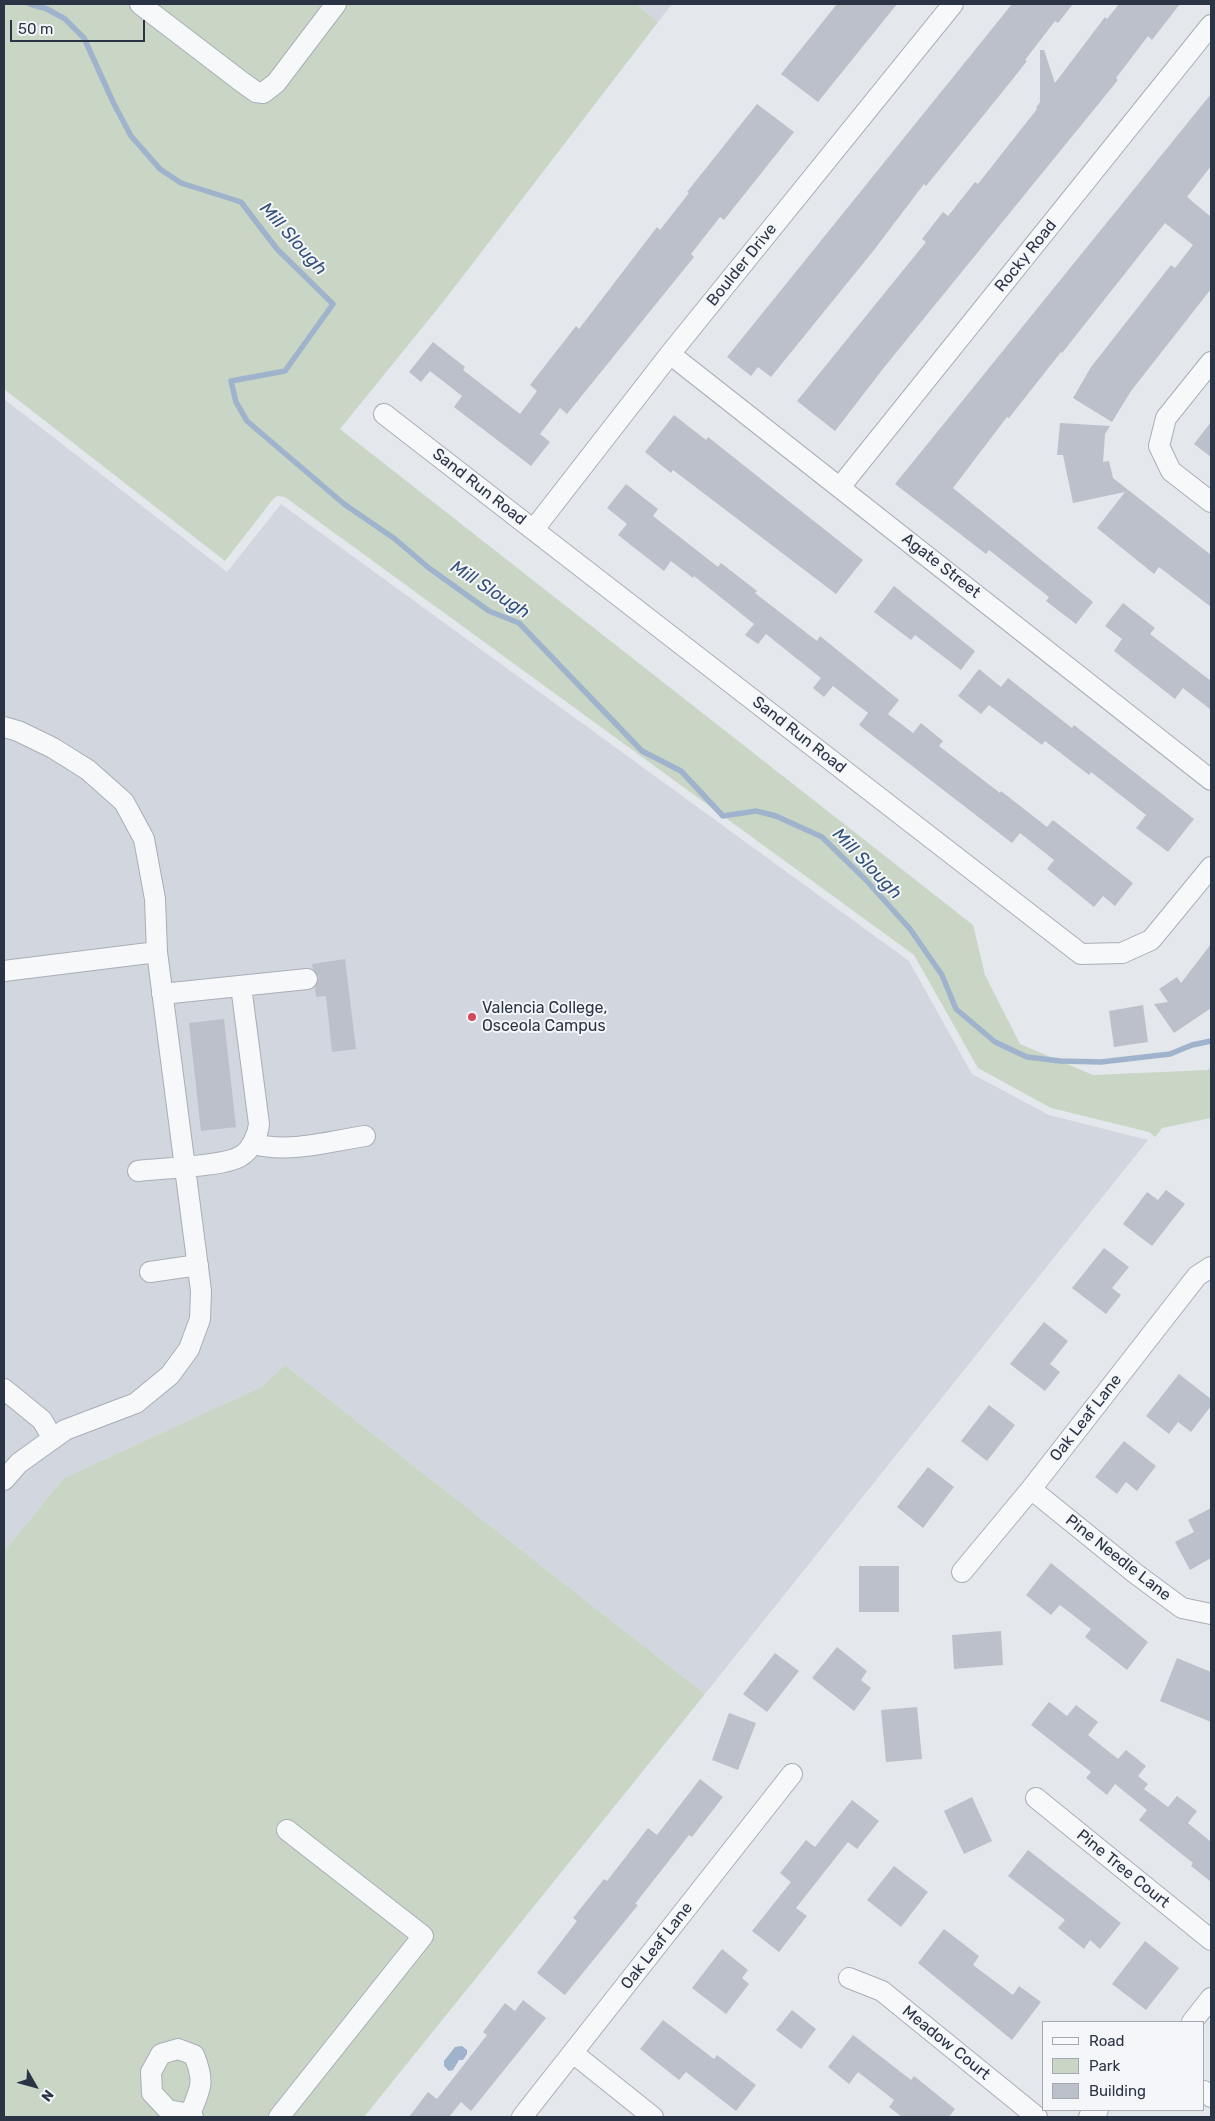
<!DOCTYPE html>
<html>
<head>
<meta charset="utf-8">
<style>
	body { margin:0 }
	#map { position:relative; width:1215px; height:2121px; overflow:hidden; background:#e4e7ec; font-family:Rubik,sans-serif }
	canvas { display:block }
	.frame { position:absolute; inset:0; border:5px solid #2b3445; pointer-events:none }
	.legend { position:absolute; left:1042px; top:2021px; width:162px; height:90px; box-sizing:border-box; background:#f4f6f9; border:1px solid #a4a8b1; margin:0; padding:6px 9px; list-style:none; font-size:15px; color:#2b3445 }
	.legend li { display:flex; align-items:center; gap:10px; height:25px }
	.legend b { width:25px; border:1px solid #a4a8b1 }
	.north { position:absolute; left:10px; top:2061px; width:50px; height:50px; -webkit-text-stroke:4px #f4f6f9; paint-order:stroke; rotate:128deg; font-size:14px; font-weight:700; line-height:20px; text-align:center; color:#2b3445 }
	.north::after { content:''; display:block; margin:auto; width:18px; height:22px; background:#2b3445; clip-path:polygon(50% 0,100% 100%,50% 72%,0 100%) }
	.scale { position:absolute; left:10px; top:20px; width:135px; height:22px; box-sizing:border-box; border:2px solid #2b3445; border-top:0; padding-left:6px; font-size:15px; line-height:18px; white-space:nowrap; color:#2b3445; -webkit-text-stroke:4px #f4f6f9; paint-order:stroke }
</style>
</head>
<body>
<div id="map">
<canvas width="1215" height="2121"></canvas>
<div class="frame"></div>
<ul class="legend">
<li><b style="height:6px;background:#f7f8fa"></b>Road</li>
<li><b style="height:14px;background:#c9d6c5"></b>Park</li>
<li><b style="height:14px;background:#bbc0ca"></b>Building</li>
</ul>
<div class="north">N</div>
<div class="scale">50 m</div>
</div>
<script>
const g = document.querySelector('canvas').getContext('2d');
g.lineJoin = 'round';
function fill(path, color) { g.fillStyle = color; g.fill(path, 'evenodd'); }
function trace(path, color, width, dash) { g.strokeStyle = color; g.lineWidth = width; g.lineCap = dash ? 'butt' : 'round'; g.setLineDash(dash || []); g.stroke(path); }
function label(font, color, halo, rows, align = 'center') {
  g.font = font + ' Rubik,sans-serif'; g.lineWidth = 4; g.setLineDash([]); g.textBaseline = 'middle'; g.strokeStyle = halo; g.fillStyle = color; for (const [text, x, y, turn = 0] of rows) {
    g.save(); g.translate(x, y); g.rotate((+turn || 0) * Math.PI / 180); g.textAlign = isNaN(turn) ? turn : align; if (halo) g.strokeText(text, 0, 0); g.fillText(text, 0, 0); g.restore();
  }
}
fill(new Path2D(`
	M636,4H672L658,22Z
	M4,399L227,572L281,504L909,961L972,1074L1049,1115L1148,1140L705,1694L285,1365L261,1387L64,1478L4,1551Z`), '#d2d6de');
fill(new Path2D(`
	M4,4H636L658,22L443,302L340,429L973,925L985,975L1020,1044L1093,1075L1208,1070L1211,1066V1118L1162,1128L1155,1137L1149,1132L1051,1108L978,1068L914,955L285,497L278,496L274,498L225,561L4,389Z
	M285,1365L705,1694L364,2117H4V1551L64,1478L261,1387Z`), '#c9d6c5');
fill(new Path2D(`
	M462,2046L467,2050V2054L463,2060H459L453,2070L449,2071L444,2066V2061L455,2047Z`), '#9fb4cc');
trace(new Path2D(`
	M30,4L47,9L65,19L84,38L113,102L131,136L160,169L181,183L241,202L277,249L333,304L285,371L231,381L236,402L247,421L344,504L395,539L429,568L489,611L519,623L642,751L681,771L723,816L756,811L776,816L822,837L866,880L910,929L942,975L956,1009L995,1042L1027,1057L1060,1061L1101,1062L1170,1054L1192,1045L1211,1041`), '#9fb4cc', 5.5);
fill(new Path2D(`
	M837,4H897L818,102L781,74Z
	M1012,4H1073L1058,23L1055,21L1025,60L1027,61L1008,85L926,186L924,184L874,250L771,377L758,367L751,376L727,357Z
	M1119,4H1180L1152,40L1148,36L1116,78L1118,80L1096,107L886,365L835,431L797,401L926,242L922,239L943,212L948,216L975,182L978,184L1037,109L1036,108L1040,102V50H1044L1055,83L1105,17L1107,19Z
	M1211,94V166L1187,197L1211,217V289L1131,391L1112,422L1073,398L1091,367L1171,265L1175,268L1193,245L1165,223L1062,353L1061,352L1009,418L1007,417L953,488L1093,602L1076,624L1046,601L1049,597L989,550L986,554L895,484Z
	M757,104L794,132L724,220L720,217L691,254L694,257L567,414L560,408L540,434L550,442L531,466L454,407L462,396L430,371L421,382L409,372L433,342L465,367L463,370L520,414L537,391L530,385L576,326L579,329L657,227L660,230L689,193L687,192Z
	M674,415L706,440L708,437L863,560L836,594L673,470L671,473L645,452Z
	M1211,422V457L1194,444Z
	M1060,423L1110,426L1105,434L1103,462L1109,461L1113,478L1211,555V607L1159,567L1154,574L1097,528L1125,492L1073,503L1063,455H1057Z
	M626,484L658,509L653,516L718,567L721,563L757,591L755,593L817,641L820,636L899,700L888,714L913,733L921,723L943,741L939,746L1000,793L1001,791L1047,827L1053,820L1133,883L1115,906L1103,896L1094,907L1047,869L1054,860L1020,833L1012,843L859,725L868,713L833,686L824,697L813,688L821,678L766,634L758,644L745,635L754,624L694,576L693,578L671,561L664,571L618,535L627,524L607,508Z
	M894,586L975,651L961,670L915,635L911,640L874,612Z
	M1123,603L1155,628L1150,634L1211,681V710L1183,688L1175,699L1114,651L1122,639L1105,626Z
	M979,669L1001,687L1008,678L1072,728L1074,725L1194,819L1168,852L1136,828L1146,815L1091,772L1089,775L1045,741L1042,745L989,705L981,714L958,696Z
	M1211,944V1008L1174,1033L1154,1004L1168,1002L1159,989L1177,977L1181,983Z
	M345,959L356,1049L332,1052L326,996L316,997L315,988L319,977L313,969L312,964Z
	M1143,1005L1148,1042L1114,1047L1109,1011Z
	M224,1019L236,1127L201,1131L189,1023Z
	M1166,1190L1185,1204L1152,1246L1123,1224L1147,1192L1158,1200Z
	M1104,1248L1129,1267L1112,1288L1121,1295L1106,1314L1072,1288Z
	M1044,1322L1068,1341L1050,1364L1060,1372L1045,1391L1010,1364Z
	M1179,1374L1211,1399V1406L1191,1432L1178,1422L1169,1434L1146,1416Z
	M989,1405L1015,1425L987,1461L961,1441Z
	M1124,1441L1156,1466L1137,1491L1126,1482L1117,1494L1095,1477Z
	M928,1467L954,1487L923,1528L897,1507Z
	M1211,1508V1558L1190,1570L1175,1542L1194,1532L1188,1520Z
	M1051,1563L1148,1642L1127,1670L1085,1637L1091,1629L1060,1605L1051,1615L1026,1595Z
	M859,1566H899V1612H859Z
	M1001,1631L1003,1665L954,1669L952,1635Z
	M837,1647L867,1671L861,1680L871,1688L854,1711L812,1678Z
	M775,1653L799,1671L767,1712L743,1694Z
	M1177,1658L1211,1672V1722L1160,1701Z
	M1049,1702L1067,1716L1076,1705L1098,1722L1088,1735L1118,1759L1126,1750L1146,1766L1138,1776L1148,1784L1144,1789L1168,1807L1177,1796L1197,1811L1188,1823L1211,1842V1882L1191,1866L1193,1863L1139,1820L1147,1810L1115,1784L1107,1795L1086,1778L1091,1772L1031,1725Z
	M917,1707L922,1759L886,1762L881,1710Z
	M729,1713L756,1723L738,1770L712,1760Z
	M700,1779L723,1797L692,1837L689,1835L635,1904L638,1905L565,1995L537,1973L577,1921L573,1918L604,1879L607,1881L648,1828L657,1835Z
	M972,1797L992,1841L964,1854L944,1811Z
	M852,1800L879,1821L857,1849L848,1842L796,1908L807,1916L779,1952L752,1931L791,1882L780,1873L806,1840L815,1847Z
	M1028,1850L1121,1923L1100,1949L1090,1940L1084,1949L1058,1928L1065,1920L1008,1876Z
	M894,1866L928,1892L901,1927L867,1900Z
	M944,1929L979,1956L973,1965L1013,1995L1019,1986L1041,2002L1012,2040L918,1963Z
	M1145,1941L1179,1968L1146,2010L1112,1984Z
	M722,1949L748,1970L742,1978L749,1984L726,2014L692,1988Z
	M523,2000L546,2018L471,2111L461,2102L449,2117H409L428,2092L437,2099L487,2035L483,2032L505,2003L515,2011Z
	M792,2010L816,2029L801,2049L776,2030Z
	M663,2020L714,2059L717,2055L756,2085L736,2111L686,2072L679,2080L640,2049Z
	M853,2035L911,2080L914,2076L955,2109L949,2117H902L889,2107L894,2100L858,2072L849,2084L828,2067Z`), '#bbc0ca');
const minor = new Path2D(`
	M140,4L242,82L256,92L263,93L276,83L336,4
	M670,354L1211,780
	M1211,362L1166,418L1159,446L1171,471L1211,502
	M384,414L1081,954L1122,953L1151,940L1211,867
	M840,487L1211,25
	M534,529L670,354L953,4
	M4,727L18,731L53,748L88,770L124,802L144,839L155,899L157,952
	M4,971L157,952L201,1291L200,1319L189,1349L170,1375L136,1403L65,1430L19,1463L4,1480
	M162,994L307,979
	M252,1144C292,1153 326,1142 365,1136
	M138,1171C161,1168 224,1167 241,1156C251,1150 258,1135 259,1124L241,986
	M150,1272L198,1265
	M4,1389L42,1420L53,1439
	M1031,1489L1136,1574L1182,1608L1211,1614
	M962,1572L1031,1489L1197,1276L1211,1267
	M1036,1798L1211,1940
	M849,1978L882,1991L1037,2117
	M1192,2022L1211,1998
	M573,2053L653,2117
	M1204,2091L1211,2097
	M190,2114C201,2088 205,2082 194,2055L178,2049L161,2054L151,2072L152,2093L168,2110L190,2114L193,2117
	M279,2117L423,1936L287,1830
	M522,2117L792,1774
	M1089,2117L1098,2110`);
trace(minor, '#a9aeb7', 22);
trace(minor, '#f7f8fa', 20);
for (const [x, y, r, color] of [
	[472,1017,5,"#d1495b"]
]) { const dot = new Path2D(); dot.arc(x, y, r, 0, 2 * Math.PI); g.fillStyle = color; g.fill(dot); trace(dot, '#f4f6f9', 2); }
label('16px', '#2b3445', '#f4f6f9', [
	["Rocky Road",1026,256,-51],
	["Boulder Drive",742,265,-51],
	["Sand Run Road",479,487,38],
	["Agate Street",941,566,38],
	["Sand Run Road",799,735,38],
	["Oak Leaf Lane",1086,1418,-52],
	["Pine Needle Lane",1118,1558,38],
	["Pine Tree Court",1123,1869,39],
	["Oak Leaf Lane",657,1946,-52],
	["Meadow Court",946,2043,39]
]);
label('16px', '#2b3445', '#f4f6f9', [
	["Valencia College,",482,1008],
	["Osceola Campus",482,1026]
], 'left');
label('italic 18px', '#34527a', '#f4f6f9', [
	["Mill Slough",293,239,48],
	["Mill Slough",490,590,33],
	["Mill Slough",867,864,46]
]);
</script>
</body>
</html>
